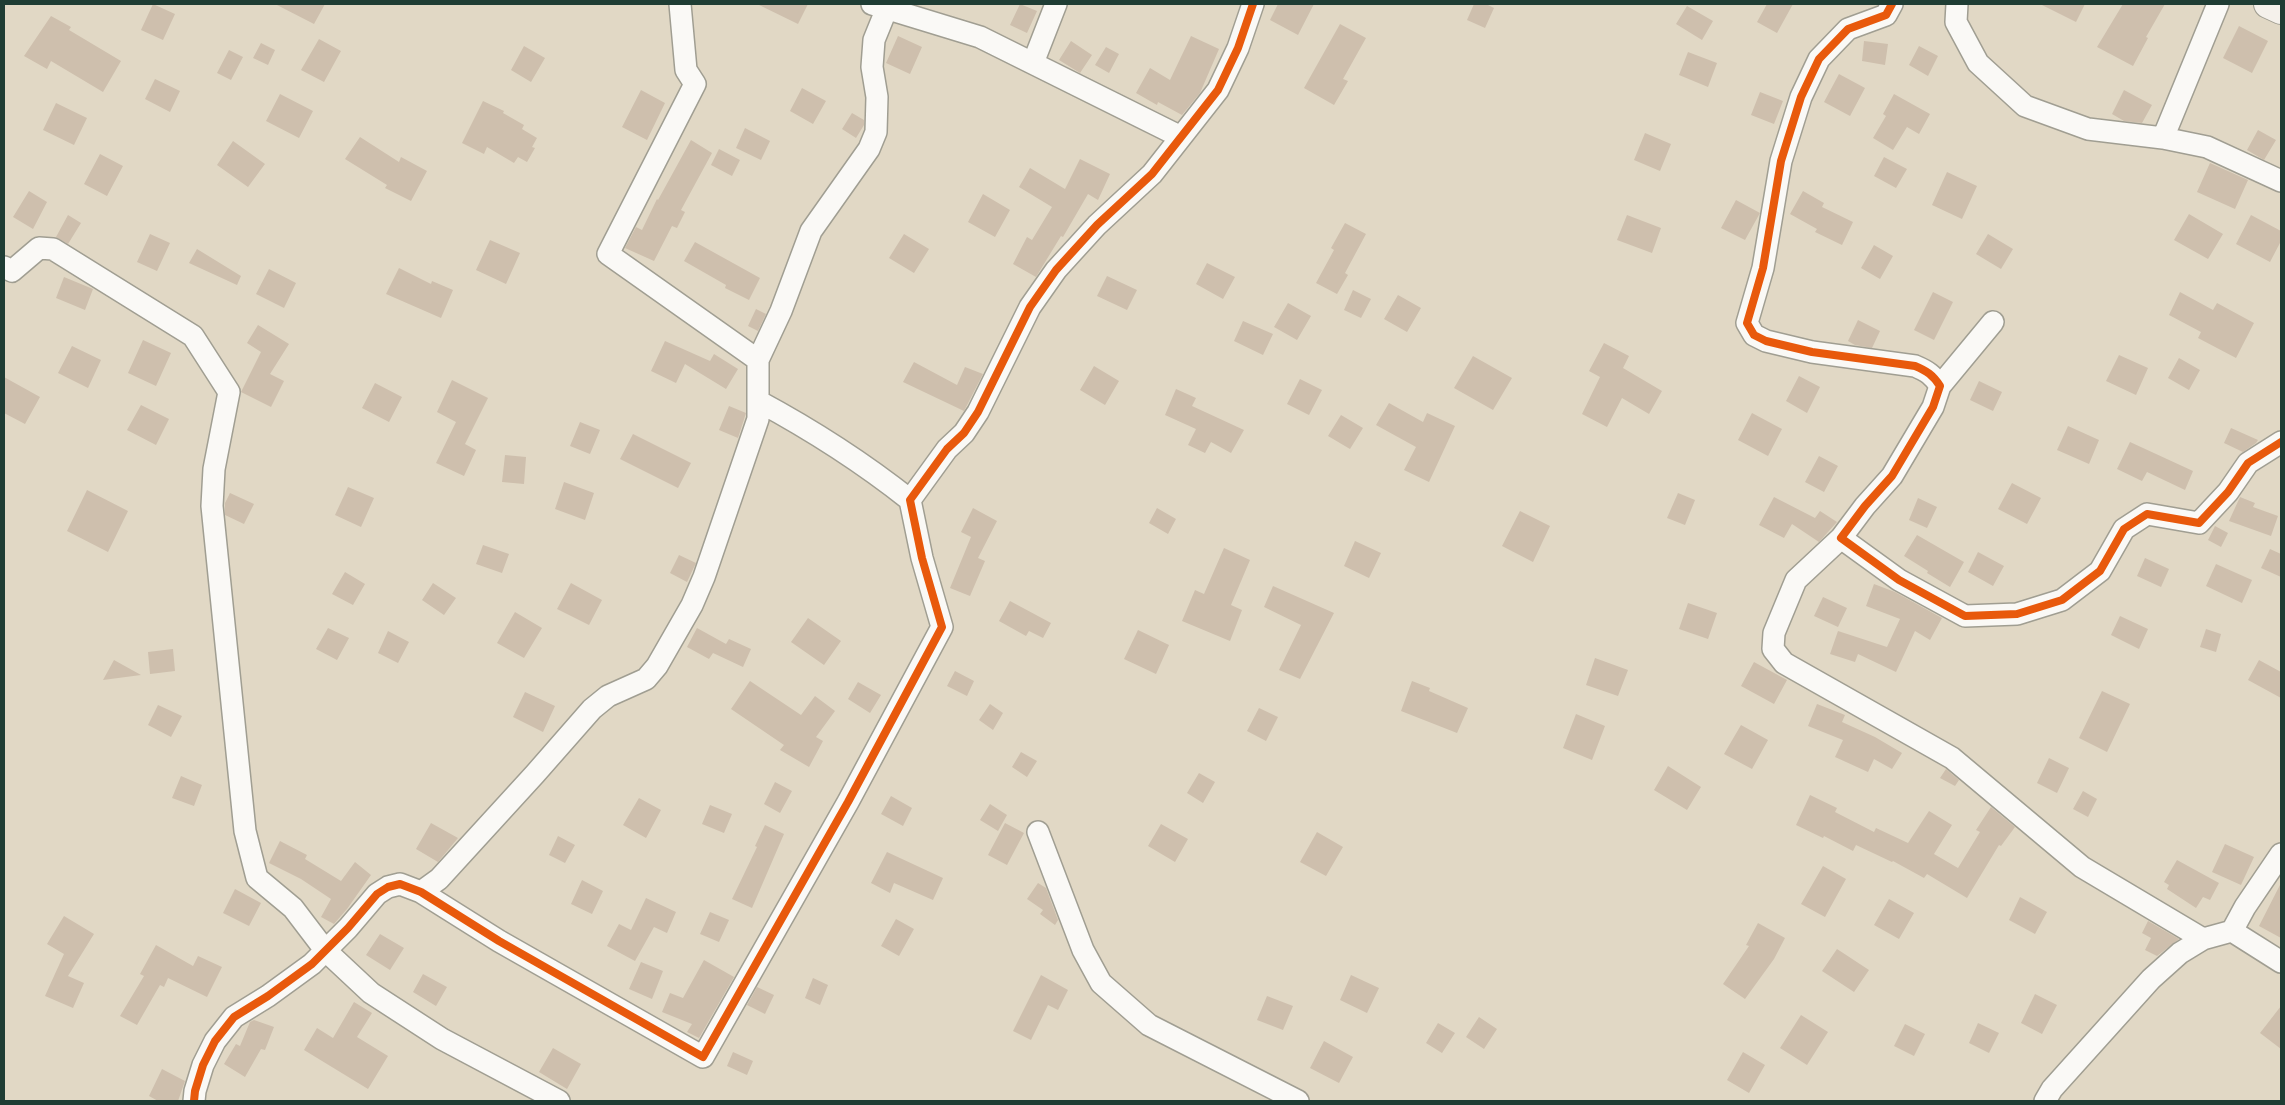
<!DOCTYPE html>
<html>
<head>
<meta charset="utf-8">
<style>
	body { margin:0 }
	#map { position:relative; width:2285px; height:1105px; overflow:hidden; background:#e1d8c5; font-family:"Playpen Sans",sans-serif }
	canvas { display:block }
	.frame { position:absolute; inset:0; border:5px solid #1f3d34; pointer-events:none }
</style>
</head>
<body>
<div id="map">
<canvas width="2285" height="1105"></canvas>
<div class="frame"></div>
</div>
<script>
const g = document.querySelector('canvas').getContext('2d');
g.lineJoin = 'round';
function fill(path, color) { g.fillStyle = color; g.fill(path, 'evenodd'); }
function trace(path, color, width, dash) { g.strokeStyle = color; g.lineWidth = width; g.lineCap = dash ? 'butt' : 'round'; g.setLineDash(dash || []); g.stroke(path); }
fill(new Path2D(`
	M153,4L175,14L163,40L141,30Z
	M275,4H325L314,24Z
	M757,4H808L798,24Z
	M1020,4L1037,11L1027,33L1010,25Z
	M1278,4H1314L1298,35L1270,20Z
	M1474,4H1486L1494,8L1485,28L1467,20Z
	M1767,4H1793L1777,33L1757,22Z
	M2040,4H2085L2076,22Z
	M2123,4H2165L2146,37L2148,38L2133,66L2097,47Z
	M1687,6L1713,21L1702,40L1676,24Z
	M51,16L71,27L69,30L121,61L103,92L51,61L47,69L24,56Z
	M1340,24L1366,38L1343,79L1348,81L1334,105L1304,88Z
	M2239,26L2268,41L2252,73L2223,58Z
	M898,36L922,47L910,74L886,63Z
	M1191,36L1219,49L1200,93L1182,115L1158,102L1157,105L1136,93L1150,68L1170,80Z
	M319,39L341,51L324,82L301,70Z
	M1071,41L1092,55L1080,73L1059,60Z
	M1864,41L1888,44L1885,65L1862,61Z
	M261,43L275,50L268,65L253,58Z
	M524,46L545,58L531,82L511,70Z
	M1919,46L1938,56L1928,76L1909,65Z
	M1106,47L1119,54L1109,73L1095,65Z
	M229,50L243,57L231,80L217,73Z
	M1688,52L1717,63L1708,87L1679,75Z
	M1839,74L1865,88L1850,116L1824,102Z
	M155,79L180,91L170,112L145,99Z
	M802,88L826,101L813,124L790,111Z
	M641,90L665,103L647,140L622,127Z
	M2124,90L2152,105L2142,123L2124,121L2112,114Z
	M1760,92L1783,101L1774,124L1751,115Z
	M280,94L313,111L299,138L266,121Z
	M1894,94L1930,114L1919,134L1907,127L1893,150L1873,138L1886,116L1883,114Z
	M483,101L504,111L503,113L524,125L522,129L537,138L532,147L535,148L527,162L518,157L514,163L487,147L484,154L462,143Z
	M56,103L87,118L74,145L43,130Z
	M852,113L864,120V125L856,138L842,129Z
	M745,128L770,141L761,160L736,148Z
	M2258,130L2276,140L2264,160L2247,150Z
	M1645,133L1671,144L1660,171L1634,160Z
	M360,137L399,162L401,157L427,171L411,201L385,188L387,185L345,159Z
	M691,140L712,153L681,210L685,212L677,228L672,226L654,261L625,248L636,227L642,230L657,199L658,200Z
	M233,141L265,164L248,187L217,165Z
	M719,149L740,160L732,176L711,165Z
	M100,154L123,166L107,196L84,184Z
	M1884,157L1907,169L1896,188L1874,176Z
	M1080,159L1110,174L1098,200L1088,194L1063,237L1061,236L1036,277L1013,264L1027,237L1032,240L1052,207L1019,187L1030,168L1065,189Z
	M2210,163L2248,180L2235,209L2197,192Z
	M1947,172L1977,186L1962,219L1932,205Z
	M29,191L47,202L33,229L13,217Z
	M1803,191L1824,203L1822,207L1853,222L1842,245L1815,232L1817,229L1790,214Z
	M983,194L1010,210L995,237L968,222Z
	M1736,200L1760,213L1745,240L1721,228Z
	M2189,214L2223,234L2208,259L2174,240Z
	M68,215L81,223L68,244L56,237Z
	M1627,215L1661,228L1652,253L1617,240Z
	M2251,215L2281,231V241L2270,262L2236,244Z
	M1345,223L1366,234L1345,273L1348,275L1337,294L1316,283L1334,250L1331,248Z
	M150,234L170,243L157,271L137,262Z
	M904,234L929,249L914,273L889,258Z
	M1988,234L2013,249L2001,269L1976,254Z
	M490,240L520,253L506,284L476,270Z
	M695,242L760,278L749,300L725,288L726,285L684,261Z
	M1874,245L1893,256L1880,279L1861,268Z
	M197,249L241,276L237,285L189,263Z
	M1207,263L1235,277L1223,299L1196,284Z
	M399,268L431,284L432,281L453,290L441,318L386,294Z
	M269,269L296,283L284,308L256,294Z
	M1107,276L1137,290L1127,310L1097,296Z
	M64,277L93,289L85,310L56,298Z
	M1353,290L1371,299L1361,318L1344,310Z
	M1933,292L1953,302L1934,340L1914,330Z
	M2180,292L2213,310L2217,303L2254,323L2236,358L2198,338L2201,332L2169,315Z
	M1398,295L1421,308L1407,332L1384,319Z
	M1288,303L1311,316L1297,340L1274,327Z
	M756,309L766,314L758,331L748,326Z
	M1858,320L1880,331L1872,348L1855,345L1848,341Z
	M1243,321L1273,334L1263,355L1234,341Z
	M258,325L289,344L270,374L284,381L271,407L241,392L261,352L247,343Z
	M143,340L171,353L156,386L128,373Z
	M665,341L710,361L714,354L738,369L726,389L685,364L676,383L651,371Z
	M1604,343L1629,356L1623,368L1662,391L1649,414L1622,398L1607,427L1582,414L1600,377L1589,371Z
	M72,346L101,360L88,388L58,373Z
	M2119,355L2148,368L2136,395L2106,381Z
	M1473,356L1512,378L1493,410L1454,388Z
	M2179,358L2200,370L2189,390L2168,378Z
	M914,362L957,385L965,367L983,374L964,411L903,382Z
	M1094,366L1119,381L1105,405L1080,390Z
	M1799,376L1820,387L1807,413L1786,401Z
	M4,377L40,397L25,424L4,413Z
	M1300,379L1322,390L1309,415L1287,404Z
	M452,380L488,398L465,444L476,450L464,476L436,463L456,422L437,412Z
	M1979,381L2002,392L1993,411L1970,400Z
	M375,383L402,397L389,422L362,408Z
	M1176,389L1196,398L1192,406L1244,430L1231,453L1211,442L1205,453L1188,445L1196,429L1165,415Z
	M1389,403L1423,422L1427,413L1455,426L1429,482L1404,470L1416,447L1376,425Z
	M141,405L169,419L156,445L127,430Z
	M729,406L746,413L738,438L719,430Z
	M1752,413L1782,429L1768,456L1738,440Z
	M1341,415L1363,428L1350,449L1328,436Z
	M580,422L600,430L590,454L570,446Z
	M2068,426L2099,440L2089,464L2057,450Z
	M2231,428L2258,440L2256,443L2243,452L2224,443Z
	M633,434L691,463L678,488L620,459Z
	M2130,442L2193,471L2185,490L2147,472L2142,481L2117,469Z
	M505,455L526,457L524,484L502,482Z
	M1819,456L1838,466L1824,492L1805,482Z
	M564,482L594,493L585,520L555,509Z
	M2012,483L2041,498L2027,524L1998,509Z
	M348,487L374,498L361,527L335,515Z
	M87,490L128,511L108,552L67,531Z
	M230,493L254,504L244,524L225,515V503Z
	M1678,493L1695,500L1685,525L1667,518Z
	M1774,497L1815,518L1820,511L1837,522L1819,542L1792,524L1784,538L1759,525Z
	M2240,497L2255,503L2253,507L2278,516L2271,536L2229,521Z
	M1918,498L1937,507L1927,528L1909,520Z
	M973,508L997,521L978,558L985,561L970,596L950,588L971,537L961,532Z
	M1157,508L1176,519L1168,534L1149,523Z
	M1520,511L1550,526L1533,562L1502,546Z
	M2215,526L2228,533L2221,547L2208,540Z
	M1917,535L1964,562L1950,587L1927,573L1928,571L1904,556Z
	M1355,541L1381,553L1369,578L1344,566Z
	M483,545L509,554L502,573L476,564Z
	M1224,548L1250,560L1231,605L1242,610L1230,641L1182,621L1195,590L1204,594Z
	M2270,549L2281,554V577L2261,568Z
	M1978,552L2004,566L1993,586L1968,572Z
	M679,555L696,563L687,582L670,573Z
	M2145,558L2169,569L2161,587L2137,576Z
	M2216,564L2252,580L2242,603L2206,586Z
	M345,572L365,584L353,605L332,594Z
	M433,583L456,598L444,615L422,600Z
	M571,583L602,600L589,625L557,609Z
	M1874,584L1895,592L1942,618L1930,640L1915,631L1896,672L1858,654L1855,662L1830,654L1838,631L1887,647L1900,619L1866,606Z
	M1273,586L1334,613L1300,679L1279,670L1301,625L1264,607Z
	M1823,597L1847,608L1838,627L1814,616Z
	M1010,601L1051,623L1043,638L1029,631L1026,636L999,621Z
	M1688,603L1717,613L1708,639L1679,629Z
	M515,612L542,628L524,658L497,643Z
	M2120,616L2148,629L2139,649L2111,635Z
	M808,618L841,641L824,665L791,642Z
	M328,628L349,638L337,660L316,649Z
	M697,628L726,644L729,639L751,649L743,667L713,653L709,659L687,647Z
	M2206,629L2221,634L2216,652L2200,647Z
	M1138,630L1169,645L1156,674L1124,659Z
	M388,631L409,642L398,663L378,653Z
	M173,649L175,671L150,674L148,652Z
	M1595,658L1628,670L1618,696L1586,685Z
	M114,660L141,675L103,680Z
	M2259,660L2281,672V698L2248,680Z
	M1754,662L1787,680L1774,704L1741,686Z
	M955,671L974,681L967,696L947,686Z
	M750,681L801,715L815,696L835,711L816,737L823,741L809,767L780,750L784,745L731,709Z
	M1412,681L1430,688L1429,691L1468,708L1457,733L1401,711Z
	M858,682L881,695L870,713L848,699Z
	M2102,691L2130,704L2107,752L2079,738Z
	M525,692L555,706L543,732L513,717Z
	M990,704L1003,713L993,730L979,720Z
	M1817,704L1845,715L1842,722L1875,737L1902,753L1892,769L1874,759L1868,772L1835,757L1843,740L1808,726Z
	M158,705L182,716L171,737L148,725Z
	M1259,708L1278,717L1266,741L1247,731Z
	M1576,714L1605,726L1592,760L1563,748Z
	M1741,725L1768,740L1752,769L1724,754Z
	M1021,752L1037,761L1027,777L1012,767Z
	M2049,758L2069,768L2057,793L2037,783Z
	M1668,766L1701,787L1687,810L1654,790Z
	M1946,769L1959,780L1955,786L1940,778Z
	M1199,773L1215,782L1203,803L1187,793Z
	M181,776L202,785L194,806L172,798Z
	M775,782L792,791L780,813L764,804Z
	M2083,791L2097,799L2088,817L2073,809Z
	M1810,795L1837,808L1835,812L1874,832L1876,828L1908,843L1929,811L1952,825L1934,854L1958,868L1980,832L1976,830L1991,807L2015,827L2001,846L1999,845L1967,898L1927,874L1924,878L1893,861L1892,862L1856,845L1853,851L1824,836L1823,838L1796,825Z
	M891,796L912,808L903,826L881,814Z
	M639,798L661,810L646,838L623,825Z
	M990,804L1007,815L998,831L980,820Z
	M710,805L732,814L724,833L702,824Z
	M431,823L458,838L438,862L416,849Z
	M1005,823L1024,833L1007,865L988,855Z
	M1161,824L1188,839L1175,862L1148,846Z
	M765,825L784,834L752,908L732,899L757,847L755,846Z
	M1317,832L1343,847L1326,876L1300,862Z
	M558,836L575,845L565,863L549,855Z
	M280,841L307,855L305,859L341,881L355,862L371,875L347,909L334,924L321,917L331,899L301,879L269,863Z
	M2225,844L2254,857L2241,885L2212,872Z
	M887,852L943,878L933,900L894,883L890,893L871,883Z
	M2177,860L2219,883L2210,900L2203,897L2196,908L2167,889L2169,885L2164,882Z
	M1823,866L1846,879L1825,917L1801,904Z
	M582,880L603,891L592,914L571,904Z
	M1038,883L1046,888L1058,920L1055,925L1040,914L1043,910L1027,899Z
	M2281,883V938L2259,926Z
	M235,889L261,903L249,926L223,913Z
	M2020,897L2047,912L2035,934L2009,920Z
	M646,898L676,912L667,933L654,927L635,961L607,946L619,924L631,930Z
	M1889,899L1914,913L1899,939L1874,925Z
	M710,912L729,920L719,942L700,934Z
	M64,916L94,934L68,976L84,983L73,1008L45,996L64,954L47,944Z
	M896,919L914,929L899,956L881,946Z
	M2148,921L2179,939L2157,956L2145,950L2151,938L2142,933Z
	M1758,923L1785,938L1774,959L1745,999L1723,984L1749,946L1746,945Z
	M380,934L404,948L390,970L366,955Z
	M156,945L193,966L198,956L222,967L207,997L168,978L164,987L160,985L137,1025L120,1016L144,976L140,974Z
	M1837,949L1869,970L1854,992L1822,971Z
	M704,960L734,977L699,1038L687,1032L692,1024L662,1012L670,993L683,998Z
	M641,962L663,971L652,999L629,989Z
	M423,974L447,987L436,1006L413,992Z
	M1041,975L1068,990L1058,1010L1048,1005L1031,1040L1013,1031Z
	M1351,975L1379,988L1367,1013L1340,1000Z
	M813,978L828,985L820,1005L805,998Z
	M757,987L774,995L765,1014L747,1005Z
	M2035,994L2057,1005L2042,1034L2021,1023Z
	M1267,996L1293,1006L1283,1030L1257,1020Z
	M354,1002L372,1013L357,1037L388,1056L368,1089L304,1050L317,1028L333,1038Z
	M2281,1006V1049L2260,1033Z
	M1801,1015L1828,1032L1807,1065L1780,1048Z
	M1479,1017L1497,1029L1484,1049L1466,1037Z
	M254,1020L274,1027L265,1050L261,1049L245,1077L224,1064L236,1044L240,1046L250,1022Z
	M1438,1023L1455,1033L1442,1053L1426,1043Z
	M1978,1023L1999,1033L1989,1053L1969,1043Z
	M1905,1024L1925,1034L1914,1056L1894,1046Z
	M1324,1041L1353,1057L1339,1083L1310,1068Z
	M553,1048L581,1064L567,1089L539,1072Z
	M733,1052L753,1061L747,1075L727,1066Z
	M1743,1052L1765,1065L1749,1093L1727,1080Z
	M162,1069L185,1081L178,1101H158L149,1096Z`), '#cebfad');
const street = new Path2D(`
	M872,4L980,37L1181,137
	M1892,4L1886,15L1848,29L1819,59L1801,97L1781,161L1763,268L1747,323L1754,335L1766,341L1812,352L1915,366C1927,371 1933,375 1940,386L1933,407L1892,476L1865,506L1841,538L1899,580L1965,616L2017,614L2062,600L2100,571L2124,529L2147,514L2199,523L2228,492L2248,463L2281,442
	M1957,4L1956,22L1978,63L2025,106L2088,129L2163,138L2207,147L2281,181
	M1033,63L1056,4
	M2163,138L2218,4
	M4,267L12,271L39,248L53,249L193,336L229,392L214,469L212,506L245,831L257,878L293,908L325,950L371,993L442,1039L559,1101
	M758,360L781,311L811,231L869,149L876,132L877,97L872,67L874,40L887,8
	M1940,386L1993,322
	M758,401C812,430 862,462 910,500
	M1841,538L1796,580L1774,633L1773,649L1784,663L1952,758L2082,867L2203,939
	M1038,832L1083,950L1101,983L1149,1025L1298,1101
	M421,892L439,879L535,774L592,709L608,696L646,679L657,666L692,605L704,577L758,419V360L608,254L695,84L686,70L680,4
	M2232,931L2245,907L2281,854
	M194,1101L195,1091L203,1065L215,1041L234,1017L268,996L312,964L348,928L377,894L388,887L400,884L421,892L499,941L703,1057L848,802L942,627L922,558L910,500L947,449L964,433L978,412L1030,307L1056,270L1097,225L1152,174L1218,90L1238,48L1253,4
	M2045,1101L2052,1089L2151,979L2180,953L2203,939L2232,931L2281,962`);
const secondary = new Path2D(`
	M2268,4L2281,10`);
trace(street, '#a09e92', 24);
trace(secondary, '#a09e92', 30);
trace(street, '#faf9f6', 21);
trace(secondary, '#f5f1eb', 28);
trace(new Path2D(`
	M1892,4L1886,15L1848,29L1819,59L1801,97L1781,161L1763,268L1747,323L1754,335L1766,341L1812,352L1915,366C1927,371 1933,375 1940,386L1933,407L1892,476L1865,506L1841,538L1899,580L1965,616L2017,614L2062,600L2100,571L2124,529L2147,514L2199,523L2228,492L2248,463L2281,442
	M194,1101L195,1091L203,1065L215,1041L234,1017L268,996L312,964L348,928L377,894L388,887L400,884L421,892L499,941L703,1057L848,802L942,627L922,558L910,500L947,449L964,433L978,412L1030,307L1056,270L1097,225L1152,174L1218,90L1238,48L1253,4`), '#e8590c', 8);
</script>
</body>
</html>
